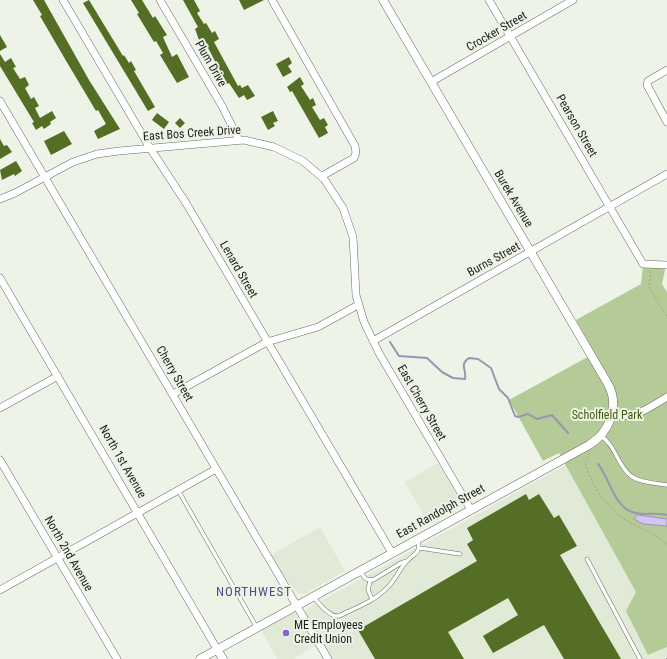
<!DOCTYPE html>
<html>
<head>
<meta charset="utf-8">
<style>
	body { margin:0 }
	canvas { display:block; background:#eef3e7 }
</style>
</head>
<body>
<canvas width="667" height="659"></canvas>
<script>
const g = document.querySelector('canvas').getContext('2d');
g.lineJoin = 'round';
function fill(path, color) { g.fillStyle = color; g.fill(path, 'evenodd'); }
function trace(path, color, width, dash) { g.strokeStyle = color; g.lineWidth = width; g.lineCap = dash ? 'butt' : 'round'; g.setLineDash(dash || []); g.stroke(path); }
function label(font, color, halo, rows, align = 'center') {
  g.font = font + ' "Roboto Condensed",sans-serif'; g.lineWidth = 4; g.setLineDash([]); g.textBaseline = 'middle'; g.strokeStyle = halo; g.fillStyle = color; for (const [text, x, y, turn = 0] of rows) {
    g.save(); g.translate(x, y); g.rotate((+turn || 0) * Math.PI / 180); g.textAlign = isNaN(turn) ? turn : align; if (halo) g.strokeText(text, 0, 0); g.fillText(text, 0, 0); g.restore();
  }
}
fill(new Path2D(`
	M438,463L460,500L461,506L429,525L405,482Z
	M566,465L636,592L649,655L667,647V659H331L305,613L308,608Z
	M320,527L345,571L305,594H299L288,582L271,555Z
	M293,613L297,615L315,646L293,659H277L261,630Z`), '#e1e9d7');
fill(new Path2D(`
	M643,264L666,265L662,284L667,292V519L643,524L667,526V647L648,655L626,611L636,592L559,453L543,461L509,400L595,353L576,320L641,284Z`), '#b4ca97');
const water = new Path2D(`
	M638,515L667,519V526L643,524L634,519Z`);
fill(water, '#d1c6f3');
trace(water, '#9b94b2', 1);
trace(new Path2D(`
	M390,342L399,356L427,358L442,372L453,378L465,379C467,371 459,364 469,358L478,359L491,368L499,389L508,398L515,416L518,417L528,414L537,419L552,415L568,433
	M598,464C609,477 614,506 632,512C641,516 656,512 667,515`), '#9b94b2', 2);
fill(new Path2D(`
	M33,0H44L89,80L120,129L98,139L94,131L106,124L98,110L96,111L65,59L40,16L42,15Z
	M89,0L123,56L124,55L129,63L131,61L136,70L134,71L155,107L148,111L83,3Z
	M131,0H142L153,18L155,16L167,35L163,37L172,57L177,54L189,77L177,83L160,55L163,53L156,41L154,42L137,14L139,13Z
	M183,0H194L200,11L197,13L204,24L206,23L212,33L215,31L219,39L214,42L238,86L240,85L242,88L248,85L255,96L247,100L244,95L239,98L229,83L227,84L207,46L204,48L199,40L195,29L198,27Z
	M239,0H264L244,10Z
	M0,35L7,47L0,51Z
	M0,54L5,62L11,58L16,67L13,68L20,79L25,77L29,85L25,88L31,99L34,97L39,106L35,108L40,118L52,111L56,118L50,122L51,124L44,129L42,126L36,130L32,123L34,122L0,66Z
	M289,57L292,63L288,66L292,72L283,77L276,64Z
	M300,77L304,84L301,86L310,100L313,98L316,105L312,107L320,120L324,118L328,125L325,127L328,133L319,138L292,91L290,92L287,87Z
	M273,111L278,121L273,123L275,126L268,130L261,117Z
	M157,113L169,122L164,129L152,120Z
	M180,118L185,123L180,128L175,123Z
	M64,131L72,144L51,155L44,141Z
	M0,139L4,146L7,145L12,152L0,159Z
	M16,161L22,171L15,176L14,174L2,180L0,170Z
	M526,494L529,500L539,494L554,518L559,515L577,546L560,555L621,659H564L544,625L493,653L483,636L518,615L508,598L448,632L464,659H375L358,630L477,561L467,544L473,540L467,528Z`), '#546e25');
const service = new Path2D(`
	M601,436C616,446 617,465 631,476C640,483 656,483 667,485
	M178,490L257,628
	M420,548L460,554
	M587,559L640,659
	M360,572L366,579L373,580L401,563L407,561
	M370,581L368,590L372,599
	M313,597C320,604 329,617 339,616C355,608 375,601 388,587C395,580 399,570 406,562C414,553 421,554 418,540`);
const minor = new Path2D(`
	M63,0L150,148L186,203L392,553
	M160,0L222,106L239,140
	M272,0L355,146L356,153L354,158L322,176
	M489,0L643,264L667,265
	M667,70L648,81L647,85L667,122
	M431,82L573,0
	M0,101L328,659
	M0,199L15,193L73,162L97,154L119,151L244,140L274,147L303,161L324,179L343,208L353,237L356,295L364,322L379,353L471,510
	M0,278L217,649
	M373,341L667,174
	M173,394L267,342L318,327L358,305
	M0,408L58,376
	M612,414C635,420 648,408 667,397
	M0,460L117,659
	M0,590L216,469`);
const tertiary = new Path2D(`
	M217,649L223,659
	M200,659L589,445C610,432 620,406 608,384L383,0`);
trace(service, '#686c62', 4.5);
trace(minor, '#686c62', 8);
trace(tertiary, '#686c62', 9);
trace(new Path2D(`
	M651,271L649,288L667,316
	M590,453L585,462C591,486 609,511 631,523C644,530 656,534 667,545
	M666,659L667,658`), '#9ea198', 1, [2, 2]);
trace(service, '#fff', 3.5);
trace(minor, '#fff', 7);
trace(tertiary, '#fff', 8);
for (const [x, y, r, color] of [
	[286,633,4,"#8960da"]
]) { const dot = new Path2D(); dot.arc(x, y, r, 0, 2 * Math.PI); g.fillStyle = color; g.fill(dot); trace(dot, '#eef3e7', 1.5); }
label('12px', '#1d1f1b', '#eef3e7', [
	["Crocker Street",497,32,-30],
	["Plum Drive",210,64,60],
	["Pearson Street",576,126,60],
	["East Bos Creek Drive",192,134,-4],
	["Burek Avenue",513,199,59],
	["Burns Street",494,260,-29],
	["Lenard Street",238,270,60],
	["Cherry Street",174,374,60],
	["East Cherry Street",421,403,60],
	["North 1st Avenue",122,462,60],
	["East Randolph Street",441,512,-29],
	["North 2nd Avenue",68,554,60]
]);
label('12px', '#435d0a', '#eef3e7', [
	["Scholfield Park",607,416]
]);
label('12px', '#1d1f1b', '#eef3e7', [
	["ME Employees",294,626],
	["Credit Union",294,640]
], 'left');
g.letterSpacing = '1px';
label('13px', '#5b4987', '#eef3e7', [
	["NORTHWEST",254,593]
]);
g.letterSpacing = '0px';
</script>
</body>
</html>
